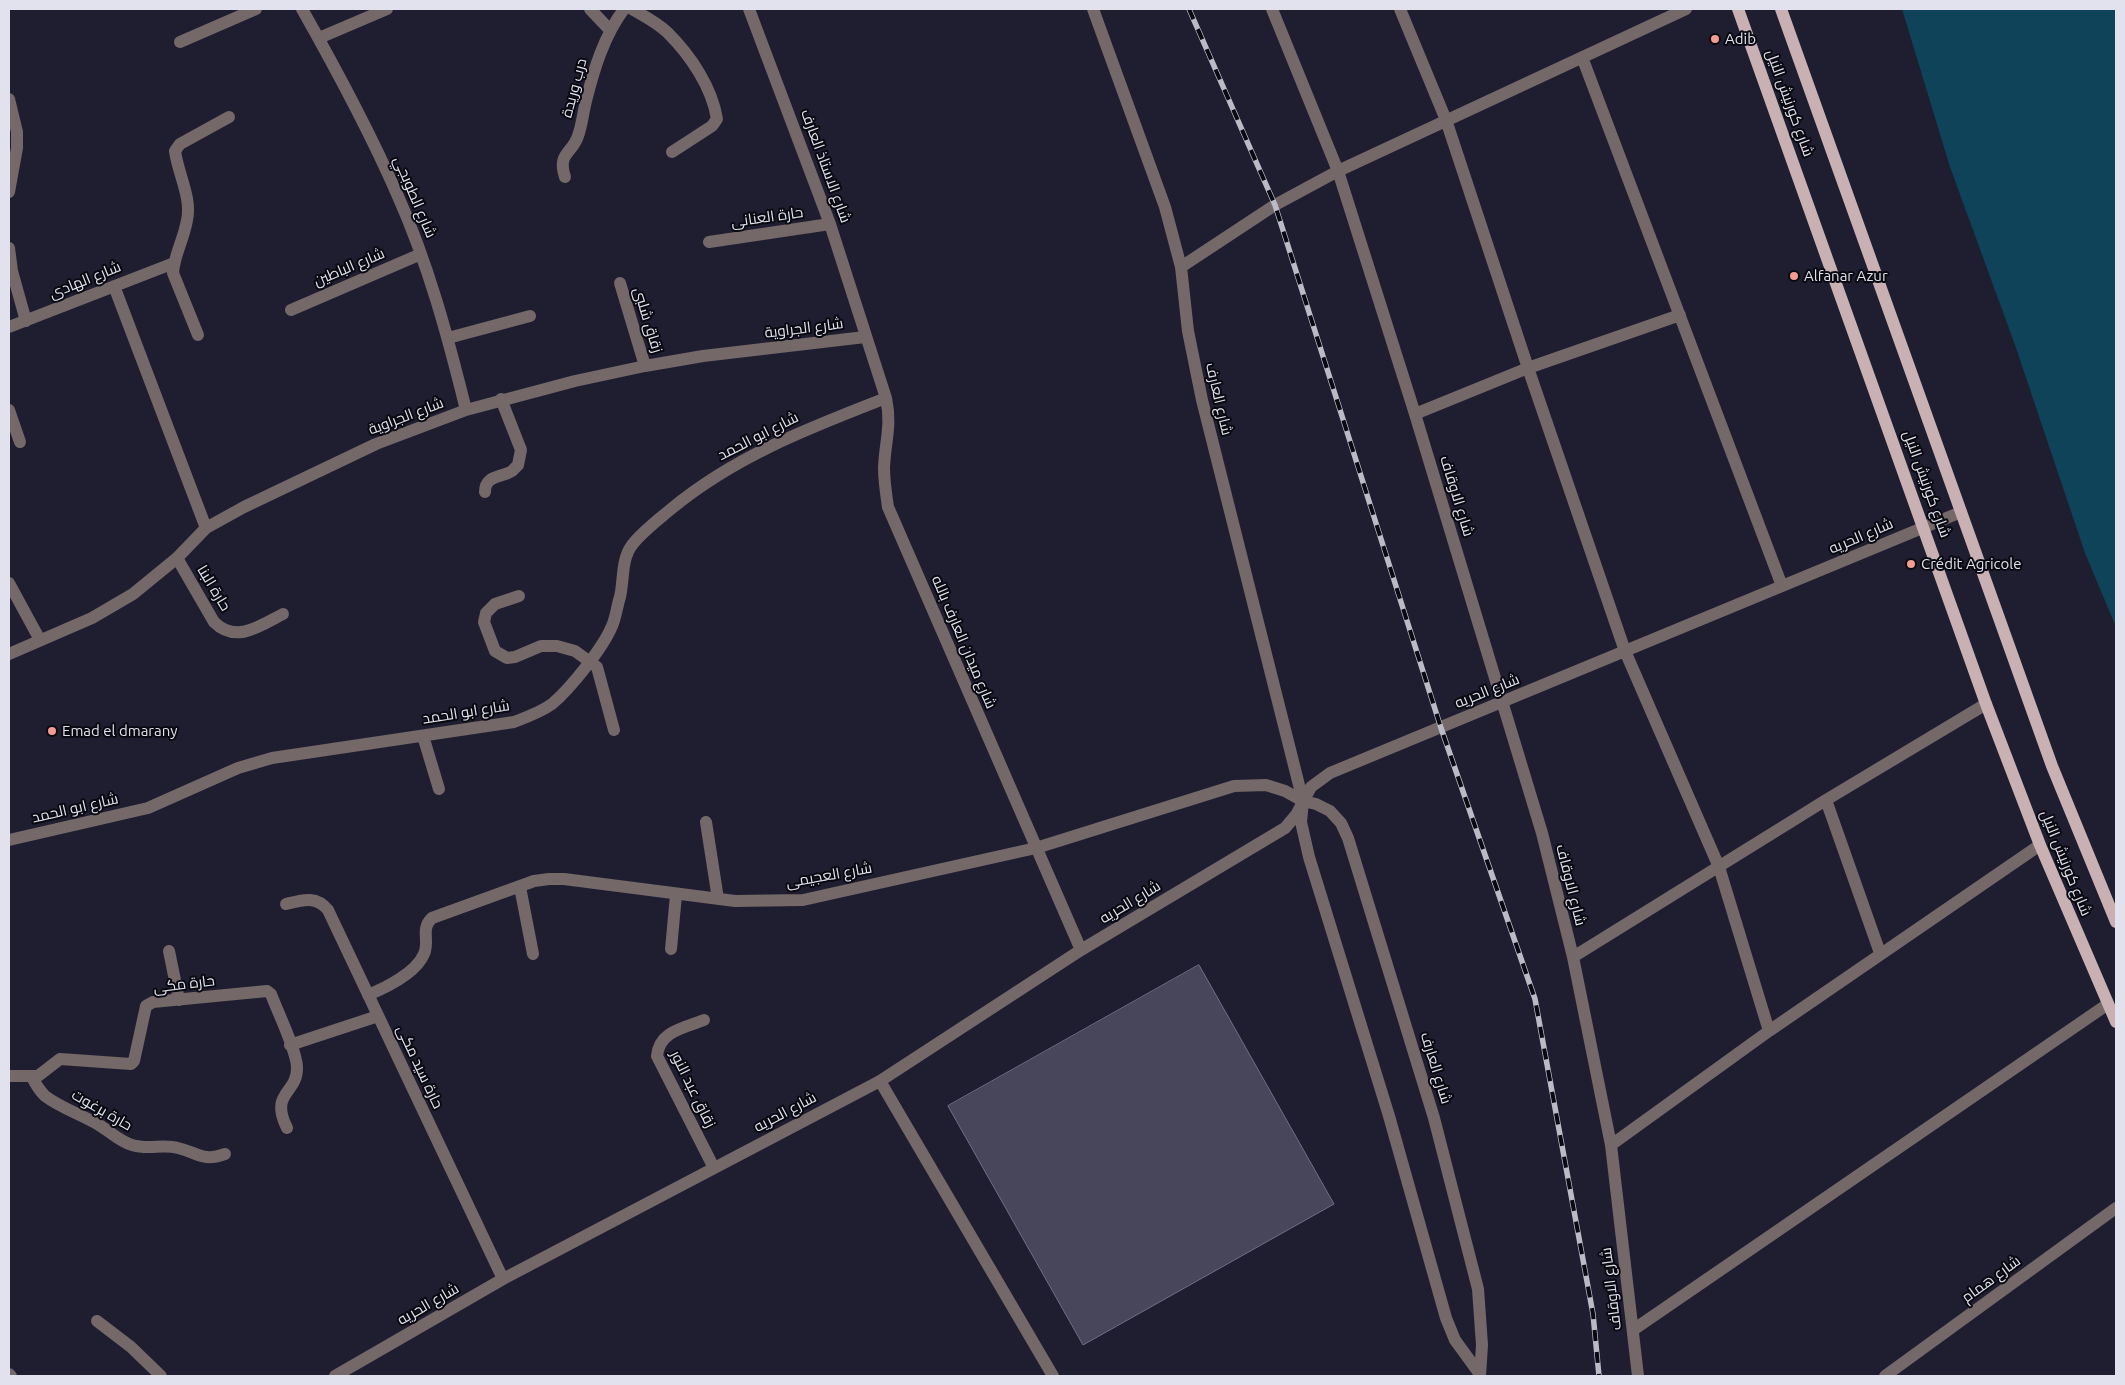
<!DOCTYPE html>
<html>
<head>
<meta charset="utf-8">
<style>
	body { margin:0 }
	#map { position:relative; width:2125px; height:1385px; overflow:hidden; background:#1f1e30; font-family:Ubuntu,sans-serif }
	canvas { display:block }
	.frame { position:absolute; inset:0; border:10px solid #e2e2ee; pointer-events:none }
</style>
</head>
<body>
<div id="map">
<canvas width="2125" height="1385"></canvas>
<div class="frame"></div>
</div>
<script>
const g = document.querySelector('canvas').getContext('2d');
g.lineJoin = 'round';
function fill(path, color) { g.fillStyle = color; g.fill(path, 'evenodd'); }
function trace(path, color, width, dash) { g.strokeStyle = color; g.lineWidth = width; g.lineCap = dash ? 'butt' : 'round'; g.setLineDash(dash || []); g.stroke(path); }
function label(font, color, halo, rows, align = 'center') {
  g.font = font + ' Ubuntu,Cairo,sans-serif'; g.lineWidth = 4; g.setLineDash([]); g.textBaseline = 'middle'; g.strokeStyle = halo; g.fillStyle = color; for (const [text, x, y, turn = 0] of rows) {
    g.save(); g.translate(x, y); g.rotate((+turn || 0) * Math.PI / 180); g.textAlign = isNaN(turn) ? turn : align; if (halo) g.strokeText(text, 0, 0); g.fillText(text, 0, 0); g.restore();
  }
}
fill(new Path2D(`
	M1902,9H2116V627L2085,553L2015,345L1950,167Z`), '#0e4359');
const building = new Path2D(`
	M1199,965L1334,1204L1083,1345L948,1106Z`);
fill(building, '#47465b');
trace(building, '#6f6f86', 1);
trace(new Path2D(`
	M302,9C336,69 369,130 397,194C428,263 448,337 466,410
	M590,9L609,29
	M632,9C644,16 658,23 668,33C690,55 712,87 717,119L712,126L672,152
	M749,9L830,224L886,398C892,426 885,441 884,468C884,481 886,494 888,507L1081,950
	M1093,9L1165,207L1181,267L1188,331L1202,400L1303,801L1301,822L1309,857L1389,1116L1446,1318L1455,1340L1479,1373
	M1272,9L1338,171L1415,414L1542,833L1573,957L1611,1145L1638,1376
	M1400,9L1446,120L1528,368L1625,651L1719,867L1769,1031
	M319,38L387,9
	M180,42L256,9
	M1582,57L1782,586
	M9,99L17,132V148L9,192
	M565,177C557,153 572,154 578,136C582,125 583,113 586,101C594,69 604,36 624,9
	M709,242L830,224
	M9,248L12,271L26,321
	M1181,267L1275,205L1338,171L1686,9
	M620,283L645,366
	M114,286L206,528
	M291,310L421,254
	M9,327L174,263
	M198,335L173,273C174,255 184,239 187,220C192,198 178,174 175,151L180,144L229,117
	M448,338L530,316
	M9,410L20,442
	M1415,414L1528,368L1680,315
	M485,492C485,475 501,478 512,471L518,465L521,450L501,399
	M177,558L214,622C236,644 260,626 283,614
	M9,583L40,640
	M519,596L495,604L486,613L484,622L495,651L507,658L515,657L541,646H557L575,651L597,667L614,730
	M9,654L92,618L133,594L177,558L206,528L244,507L376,444L466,410L575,381L645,366L703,356L865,337
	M423,736L439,789
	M1826,800L1880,953
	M706,822L718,899
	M9,840L148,808L238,768L272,758L514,722C527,717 541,712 552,704C570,689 603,648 612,626C616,617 617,606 620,597C624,580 621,560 632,545C642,532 658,520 671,509C735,456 809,428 886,398
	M520,887L533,954
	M286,904C302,900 316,895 328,910L503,1279
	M671,949L676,895
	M169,951L179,1000
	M1573,957L1826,800L1986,704
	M368,995C385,988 416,973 424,954C430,941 420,929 432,918L534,881L549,879H564L735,901L803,900L1036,848L1234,786L1266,785L1285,791L1303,801L1316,804L1330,811L1341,823L1348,838L1434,1118L1478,1289L1482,1345L1480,1376
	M704,1020C684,1028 659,1031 657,1056L714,1168
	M290,1045L378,1016
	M9,1076H38L60,1059L131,1064L134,1061L146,1006L153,1002L267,991L271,994C278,1013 296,1049 297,1067C298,1094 269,1092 287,1128
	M32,1077C36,1085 39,1090 45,1096C61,1108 82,1115 99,1125C111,1132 119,1141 132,1145C148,1150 163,1144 178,1148C199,1153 202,1162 225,1154
	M880,1081L1053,1376
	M1611,1145L1769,1031L2040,845
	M97,1321L131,1347L161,1376
	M1633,1330L2108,1004
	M9,1374L11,1376
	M335,1376L503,1279L880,1081L1081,950L1285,828L1296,815L1311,787L1330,773L1961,512
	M1885,1376L2116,1208`), '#746869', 12);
trace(new Path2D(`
	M1738,9L1986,704L2040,845L2116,1022
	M1781,9L2052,766L2116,922`), '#c9b0b3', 12);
const rail = new Path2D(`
	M1189,9L1275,205L1441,728L1535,999L1593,1314L1599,1376`);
trace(rail, '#bbbbc8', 5.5);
trace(rail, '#090911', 4, [11]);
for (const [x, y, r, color] of [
	[1715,39,5,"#f59c90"],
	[1794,276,5,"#f59c90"],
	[1911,564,5,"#f59c90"],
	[52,731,5,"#f59c90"]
]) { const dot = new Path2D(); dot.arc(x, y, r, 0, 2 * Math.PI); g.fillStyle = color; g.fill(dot); trace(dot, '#090911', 2); }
label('15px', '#e2e2ee', '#090911', [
	["Adib",1725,39],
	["Alfanar Azur",1804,276],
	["Crédit Agricole",1921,564],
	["Emad el dmarany",62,731]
], 'left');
label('15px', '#e2e2ee', '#090911', [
	["درب وريدة",574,88,-75],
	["شارع كورنيش النيل",1790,103,70],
	["شارع الاستاذ العارف",826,166,70],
	["شارع الطوبجي",415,197,67],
	["حارة العنانى",767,217,-8],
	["شارع الباطين",349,267,-23],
	["شارع الهادى",85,280,-22],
	["زقاق شلبى",648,320,73],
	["شارع الجراوية",804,328,-7],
	["شارع العارف",1219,399,77],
	["شارع الجراوية",406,416,-21],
	["شارع ابو الحمد",758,436,-27],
	["شارع كورنيش النيل",1927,484,70],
	["شارع الاوقاف",1457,496,73],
	["شارع الحريه",1861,536,-23],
	["حارة البنا",214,588,59],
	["شارع ميدان العارف بالله",964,642,67],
	["شارع الحريه",1487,691,-22],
	["شارع ابو الحمد",466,712,-9],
	["شارع ابو الحمد",75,808,-13],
	["شارع كورنيش النيل",2066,863,68],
	["شارع العجيمى",829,875,-10],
	["شارع الاوقاف",1571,885,76],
	["شارع الحريه",1130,902,-31],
	["حارة مكى",184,984,-7],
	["حارة سيد مكى",420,1067,65],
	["شارع العارف",1436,1068,73],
	["زقاق عبد النور",693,1089,64],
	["حارة برغوت",102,1110,30],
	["شارع الحريه",785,1112,-28],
	["شارع همام",1991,1279,-36],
	["شارع الاوقاف",1611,1289,-97],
	["شارع الحريه",428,1304,-30]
]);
</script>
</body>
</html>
